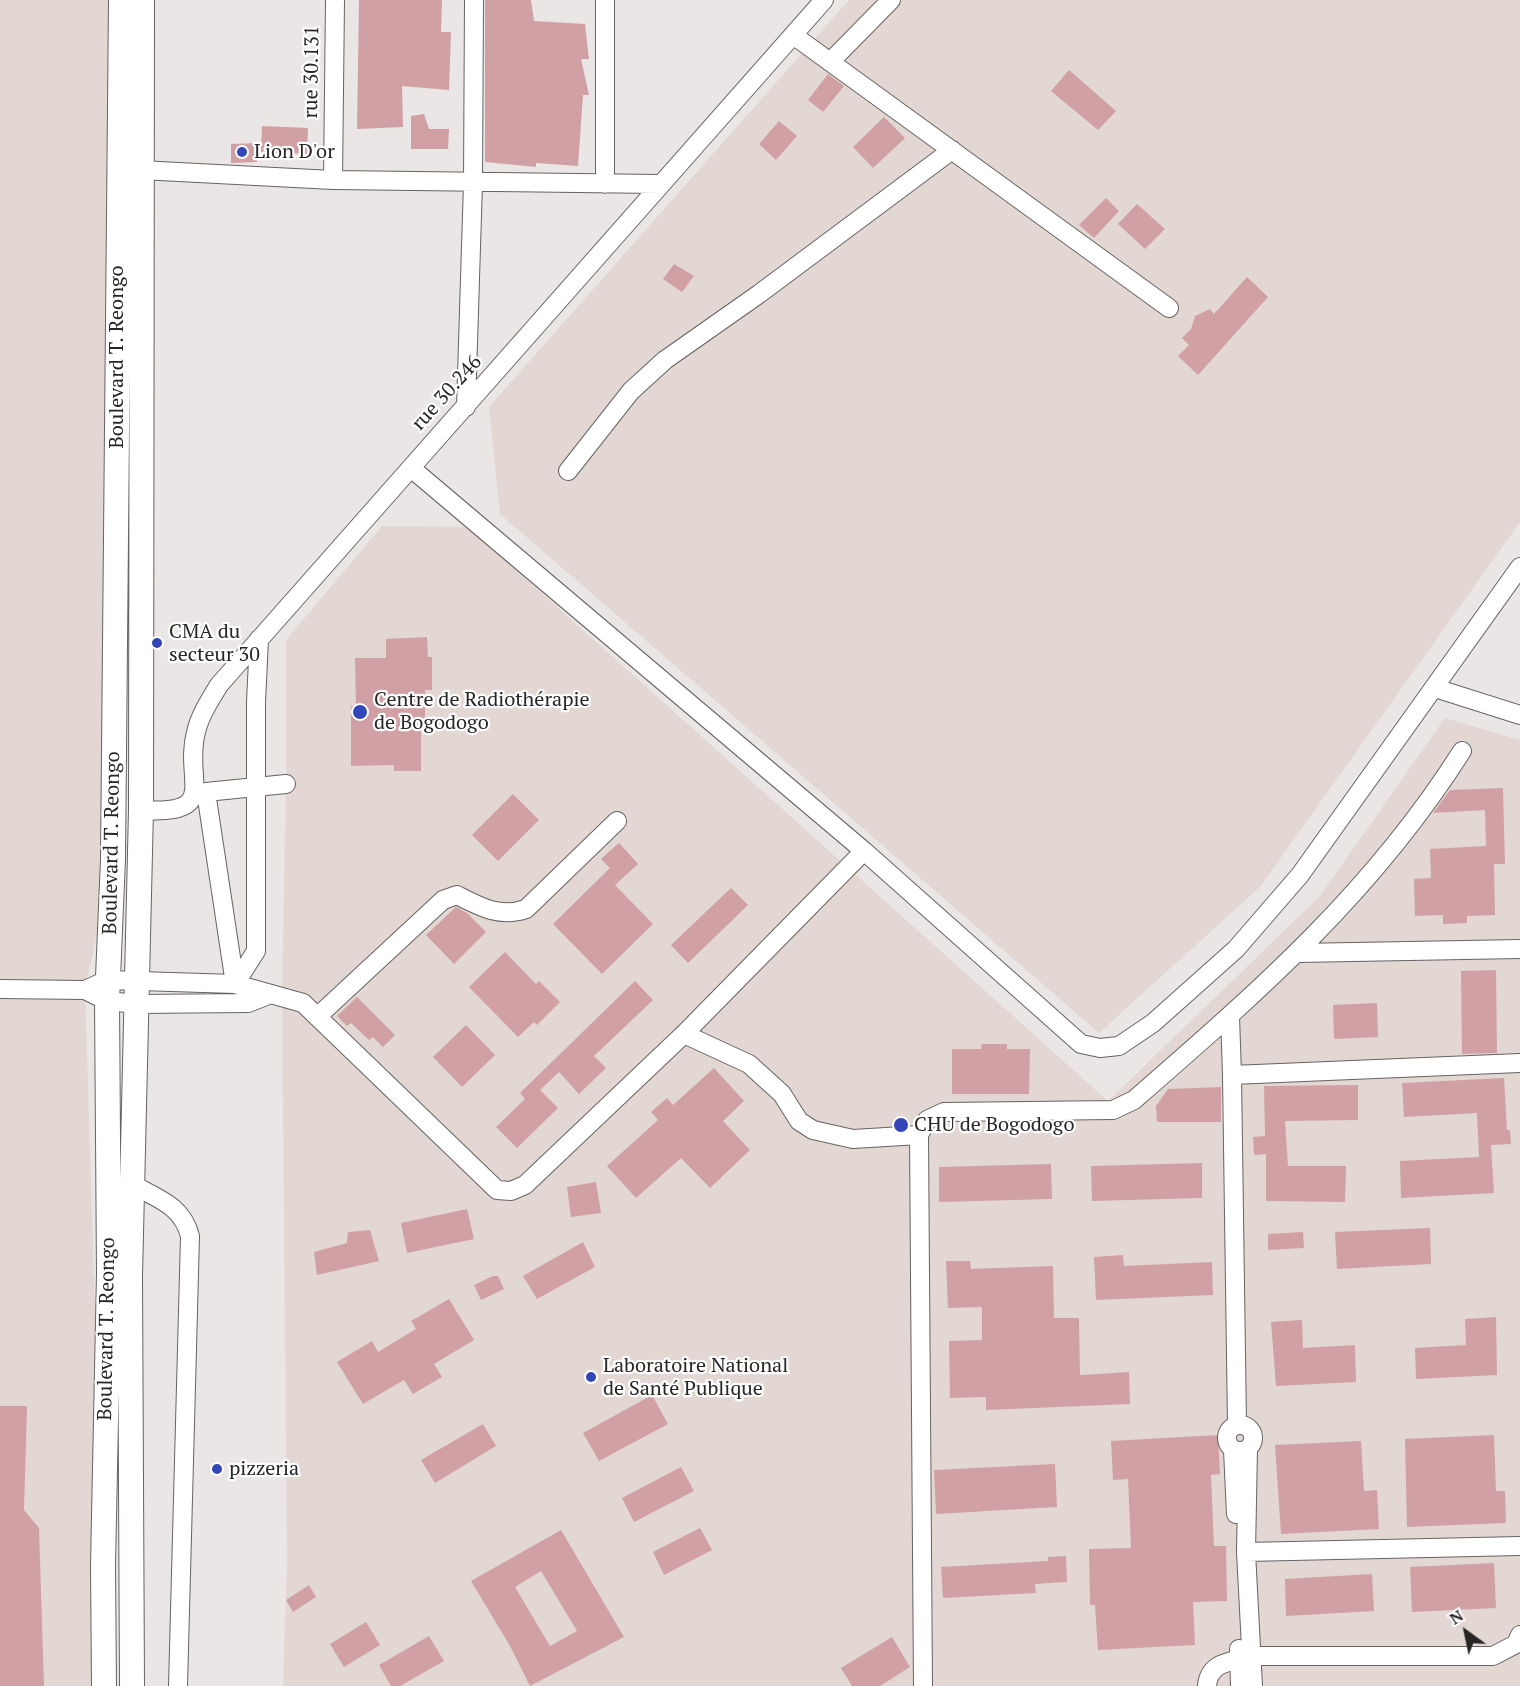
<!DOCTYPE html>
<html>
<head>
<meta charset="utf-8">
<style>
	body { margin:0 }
	#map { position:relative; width:1520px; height:1686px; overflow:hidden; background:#eae6e5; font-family:"PT Serif",serif }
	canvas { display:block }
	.north { position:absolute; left:1436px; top:1602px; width:60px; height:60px; -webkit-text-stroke:4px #fff; paint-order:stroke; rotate:327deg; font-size:16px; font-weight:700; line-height:24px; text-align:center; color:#272625 }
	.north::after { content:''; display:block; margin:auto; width:21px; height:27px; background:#272625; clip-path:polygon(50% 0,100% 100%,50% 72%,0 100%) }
</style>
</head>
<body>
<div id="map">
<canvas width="1520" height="1686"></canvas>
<div class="north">N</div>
</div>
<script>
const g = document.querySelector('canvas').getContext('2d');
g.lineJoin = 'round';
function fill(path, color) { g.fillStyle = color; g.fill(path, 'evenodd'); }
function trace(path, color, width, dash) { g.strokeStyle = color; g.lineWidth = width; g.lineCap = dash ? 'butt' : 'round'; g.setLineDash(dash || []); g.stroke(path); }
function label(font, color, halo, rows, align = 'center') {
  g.font = font + ' "PT Serif",serif'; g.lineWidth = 4.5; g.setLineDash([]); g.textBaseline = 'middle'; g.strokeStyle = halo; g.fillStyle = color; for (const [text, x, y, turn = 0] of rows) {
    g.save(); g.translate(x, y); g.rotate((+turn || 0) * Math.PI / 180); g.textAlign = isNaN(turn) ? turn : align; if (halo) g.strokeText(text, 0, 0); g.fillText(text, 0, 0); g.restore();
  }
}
fill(new Path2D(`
	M0,0H121L113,859L85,990L103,1566L104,1686H0Z
	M849,0H1520V522L1260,887L1099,1033L500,514L489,407Z
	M382,526L468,527L1108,1101L1320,896L1445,718L1520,740V1686H283L287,1562L282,995L286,784V640Z`), '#e3d7d3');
fill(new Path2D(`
	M359,0H442L441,32H451L449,90L402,86L403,127L357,129Z
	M485,0H531L534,21L585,24L589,59H581L589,95H583L578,166L536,163V167L485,162Z
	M1069,70L1116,111L1098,130L1051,91Z
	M828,74L844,86L823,112L808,100Z
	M424,114L429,129H449L448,149H411V116Z
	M884,117L905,138L873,168L853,147Z
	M779,121L797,136L776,160L759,144Z
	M262,126L308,128L307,154L261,152Z
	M257,143V162L231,163V144Z
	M1106,198L1119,211L1094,238L1079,225Z
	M1137,204L1165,229L1145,249L1118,224Z
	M674,264L694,276L682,292L663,279Z
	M1247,277L1268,297L1198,375L1178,356L1189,345L1182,338L1191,329L1195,316L1210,309L1214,314Z
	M427,637L428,657H432V690H425V721H421V771H394V765L351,766V706H356L355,658H386V639Z
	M1503,788L1505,864H1494L1495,915L1467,916V923L1443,924V915L1415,916L1414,879L1431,878L1430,849L1486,846L1485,810L1433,813L1450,790Z
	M513,794L539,820L498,861L472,835Z
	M619,843L638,864L615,885L653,924L602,974L553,924L610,868L601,859Z
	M731,888L748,905L688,963L671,945Z
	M456,907L467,913L486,932L454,964L426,935Z
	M505,952L536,984L539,981L560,1002L537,1025L534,1022L518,1037L469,987Z
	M1496,970L1497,1053L1462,1054L1461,971Z
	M635,981L653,1000L594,1056L606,1068L579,1094L559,1072L540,1090L558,1108L517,1148L496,1127L525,1099L520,1093Z
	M357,997L395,1035L383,1047L373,1037L369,1040L351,1023L347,1026L337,1016Z
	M1377,1003L1378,1037L1334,1039L1333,1005Z
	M466,1025L495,1055L462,1087L433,1057Z
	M982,1044H1007V1049H1030L1029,1094H952V1049H981Z
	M714,1068L744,1101L723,1121L750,1150L710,1188L681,1158L636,1198L607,1166L658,1120L651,1112L667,1098L673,1105Z
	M1504,1078L1507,1130H1510L1511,1144L1491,1145L1494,1193L1401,1198L1400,1161L1479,1157L1477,1113L1404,1117L1402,1083Z
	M1358,1085V1120L1285,1121L1288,1166H1346L1345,1202L1266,1201V1154L1254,1155L1253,1137L1265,1136L1264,1086Z
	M1221,1087V1122H1157L1156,1106L1168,1089Z
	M1202,1163V1198L1092,1201L1091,1166Z
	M1051,1164L1052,1199L939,1202V1167Z
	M596,1182L601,1213L571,1217L567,1187Z
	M467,1209L474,1239L407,1253L401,1223Z
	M1430,1228L1431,1264L1337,1269L1335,1232Z
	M370,1230L379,1261L317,1275L314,1252L347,1243L348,1232Z
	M1303,1232L1304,1248L1268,1250V1234Z
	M583,1242L595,1267L537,1299L523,1276Z
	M1123,1255L1124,1266L1212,1262L1213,1295L1096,1300L1094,1257Z
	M946,1261H970L971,1269L1053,1266L1054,1318H1079L1080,1375L1129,1372L1130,1404L986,1410V1397L950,1398L949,1341L982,1340V1307L948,1308Z
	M493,1276H498L504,1289L481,1300L474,1285Z
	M449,1299L474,1340L434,1364L442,1377L413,1394L404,1380L363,1404L337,1362L372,1341L378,1352L416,1329L411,1321Z
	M1496,1317L1497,1375L1416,1379L1415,1348L1466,1345L1465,1319Z
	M1302,1320L1303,1348L1355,1345L1356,1382L1276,1386L1271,1322Z
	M652,1395L668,1424L599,1461L583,1433Z
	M0,1406H27L24,1510L39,1528L44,1686H0Z
	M483,1424L496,1446L435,1483L421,1460Z
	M1218,1435L1220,1474L1211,1475L1214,1546H1226L1227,1601L1193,1602L1195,1645L1098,1650L1095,1605H1090L1089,1549L1131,1548L1128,1479L1113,1480L1111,1441Z
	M1494,1435L1496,1491H1505L1506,1523L1407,1527L1405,1439Z
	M1361,1441L1364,1491L1377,1490L1379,1529L1281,1534L1275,1445Z
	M1055,1464L1057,1507L936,1514L934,1470Z
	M681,1467L694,1491L634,1522L622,1498Z
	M700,1528L712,1550L664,1575L653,1552Z
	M561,1530L624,1637L530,1686L510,1646L471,1581ZM541,1571L577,1631L550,1646L515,1587Z
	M1066,1556L1067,1582L1035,1584L1036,1593L943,1598L941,1567L1048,1561V1557Z
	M1494,1563L1496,1608L1412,1612L1410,1567Z
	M1372,1574L1374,1611L1286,1616L1285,1579Z
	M309,1585L316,1597L293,1612L286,1600Z
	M366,1622L380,1645L344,1667L330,1644Z
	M429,1636L444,1661L400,1686H391L379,1665Z
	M892,1637L910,1667L880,1686H852L841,1668Z`), '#d0a0a5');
const minor = new Path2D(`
	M605,0V184
	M793,35L1169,308
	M830,62L891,0
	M140,170L333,180L659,184
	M333,180L335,0
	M466,407L473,183L474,0
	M411,468L864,851L1081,1044L1100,1048L1119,1046L1153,1023L1236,949L1300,875L1520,567
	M568,471L631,391L665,360L759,294L952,150
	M1435,688L1520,715
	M206,792L235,984L256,951V702L259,639
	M196,793L286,784
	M141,810C222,815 183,781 196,732C200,715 210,700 219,685L824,0
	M1298,953L1520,949
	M0,989L85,990L107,1001L137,1004L248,1003L271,994
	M85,990L107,980L235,984L303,1003L497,1190L511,1191L525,1185L684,1034L864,851
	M1230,1016L1232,1075L1520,1063
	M317,1017L443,900L457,895C480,907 500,918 526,909L617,821
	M684,1034L749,1064L782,1094L799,1121L813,1130L853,1139L919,1135
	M1232,1075L1237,1425
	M133,1185C159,1199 182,1206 190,1236L178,1686
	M1227 1438a13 13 0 1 1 26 0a13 13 0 1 1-26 0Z
	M1248,1449L1246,1552L1253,1686
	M1233,1450L1236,1514
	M1246,1552L1520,1546
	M1239,1649L1240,1686
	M923,1686L919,1135L927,1120L944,1112L1113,1110L1134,1100C1259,991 1372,893 1462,751
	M1207,1686C1209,1661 1232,1662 1252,1656H1493L1516,1644L1520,1635`);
const major = new Path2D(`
	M104,1686L103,1566L109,1273L107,1001L113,859L121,0
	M132,1686L130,1276L141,810L142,0`);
trace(minor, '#666362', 20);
trace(major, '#666362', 26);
trace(minor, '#fff', 18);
trace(major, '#fff', 24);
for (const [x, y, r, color] of [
	[242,152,6,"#3246b8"],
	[157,643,6,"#3246b8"],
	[360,712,8,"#3246b8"],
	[901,1125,8,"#3246b8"],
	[591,1377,6,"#3246b8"],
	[217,1469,6,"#3246b8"]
]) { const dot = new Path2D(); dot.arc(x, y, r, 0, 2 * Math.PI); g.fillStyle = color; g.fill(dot); trace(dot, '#fff', 2); }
label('20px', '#272625', '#fff', [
	["rue 30.131",312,72,-89],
	["Boulevard T. Reongo",117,357,-90],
	["rue 30.246",447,393,-48],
	["Boulevard T. Reongo",112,843,-89],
	["Boulevard T. Reongo",107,1329,-89]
]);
label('20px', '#272625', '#fff', [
	["Lion D'or",254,152],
	["CMA du",169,632],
	["secteur 30",169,655],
	["Centre de Radiothérapie",374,700],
	["de Bogodogo",374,723],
	["CHU de Bogodogo",914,1125],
	["Laboratoire National",603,1366],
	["de Santé Publique",603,1389],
	["pizzeria",229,1469]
], 'left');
</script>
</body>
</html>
